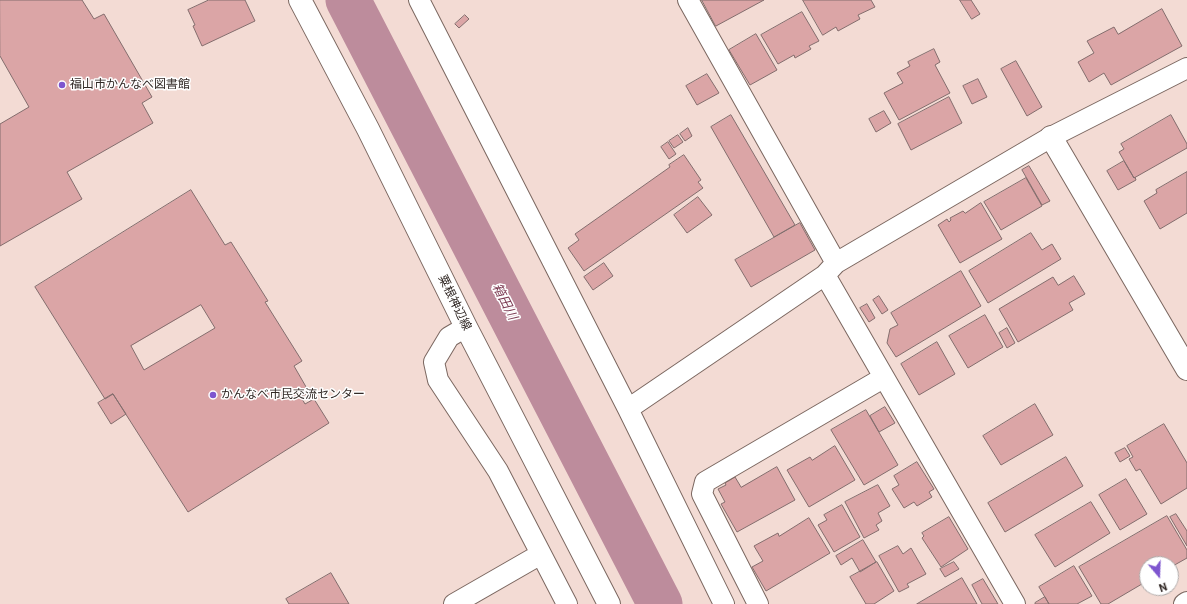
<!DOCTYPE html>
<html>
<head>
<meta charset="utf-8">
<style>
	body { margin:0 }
	#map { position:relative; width:1187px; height:604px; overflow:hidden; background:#f3dbd4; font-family:Roboto,sans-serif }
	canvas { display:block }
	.north { position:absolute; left:1139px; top:556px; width:40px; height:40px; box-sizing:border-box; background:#fff; border:1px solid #ada9a8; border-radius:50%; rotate:161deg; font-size:11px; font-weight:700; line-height:16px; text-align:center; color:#322926 }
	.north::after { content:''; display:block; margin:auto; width:14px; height:18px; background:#7e55cf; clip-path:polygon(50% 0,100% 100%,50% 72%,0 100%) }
</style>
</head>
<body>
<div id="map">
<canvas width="1187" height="604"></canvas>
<div class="north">N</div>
</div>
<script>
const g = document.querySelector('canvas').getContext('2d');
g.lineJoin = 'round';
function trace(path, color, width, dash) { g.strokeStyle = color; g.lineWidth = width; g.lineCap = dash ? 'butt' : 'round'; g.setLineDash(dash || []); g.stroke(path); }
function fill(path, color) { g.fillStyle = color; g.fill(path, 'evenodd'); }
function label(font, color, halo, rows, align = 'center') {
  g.font = font + ' Roboto,"Noto Sans JP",sans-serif'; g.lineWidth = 3; g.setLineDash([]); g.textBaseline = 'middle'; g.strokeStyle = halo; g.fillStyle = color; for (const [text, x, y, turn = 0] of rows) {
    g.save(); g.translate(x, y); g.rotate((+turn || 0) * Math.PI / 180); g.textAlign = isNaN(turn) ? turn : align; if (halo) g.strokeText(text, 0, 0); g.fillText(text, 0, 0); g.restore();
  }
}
trace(new Path2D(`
	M348,0L660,604`), '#bd8c9c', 45);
const building = new Path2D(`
	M0,0H82L94,19L104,14L152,97L142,103L153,123L67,172L82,199L0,246V124L29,107L0,56Z
	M209,0H245L255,21L202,46L193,26L195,25L188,10Z
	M702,0H764L716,26Z
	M803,0H871L875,7L858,15L860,19L838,31L836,27L823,35Z
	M960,0H971L980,14L972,19Z
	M1162,9L1182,46L1111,85L1104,73L1089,82L1078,62L1094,53L1087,41L1114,27L1118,34Z
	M802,12L819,41L809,46L811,49L795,58L794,55L778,64L761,35Z
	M465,15L469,19L459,28L455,24Z
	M756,34L777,70L750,85L729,50Z
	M934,49L940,62L935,65L950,93L899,120L884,93L903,83L897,73L910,66L908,62Z
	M1016,61L1042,107L1027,116L1001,69Z
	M707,74L719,93L697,105L686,86Z
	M978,79L987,97L972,104L963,86Z
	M949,97L962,123L911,150L898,124Z
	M884,111L891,123L876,132L869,119Z
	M731,115L795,225L774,237L711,127Z
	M1171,115L1187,144V148L1134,178L1119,152L1124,149L1121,144Z
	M688,128L692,136L685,141L680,134Z
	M678,135L683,142L674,148L669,141Z
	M668,142L676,154L669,159L661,147Z
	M684,155L701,180L698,182L703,188L584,271L568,248L579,240L575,234L670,167L669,165Z
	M1124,161L1134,178L1135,177L1136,180L1118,190L1107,171Z
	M1029,166L1050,201L1042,205L1022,170Z
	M1187,172V213L1160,229L1144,201L1157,193L1156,190Z
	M1026,178L1042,206L1001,230L984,202Z
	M191,190L225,245L231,242L268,301L265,302L302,361L294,366L309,392L301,397L305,404L314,399L329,423L188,512L113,394L105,399L35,287ZM201,305L215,328L144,370L131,346Z
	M698,197L712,215L687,233L674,215Z
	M981,203L1002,239L960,263L938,225L947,219L949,222L951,220L950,218L963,211L965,213Z
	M800,223L815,250L751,287L735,260Z
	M1031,233L1042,250L1052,244L1061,259L988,303L969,271Z
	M604,263L613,276L593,290L584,277Z
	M961,271L981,306L896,357L887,343L890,329L898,325L891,313Z
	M1074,276L1085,294L1069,303L1073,310L1018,342L999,309L1053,277L1058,285Z
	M879,296L888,310L882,314L873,300Z
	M867,304L875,318L869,322L860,308Z
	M985,315L1003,347L968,368L949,336Z
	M1007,328L1015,343L1007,348L999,333Z
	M937,342L955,374L919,395L901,364Z
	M113,394L126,414L111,424L98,403Z
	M1035,404L1053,435L1001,465L983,436Z
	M885,407L895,423L879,432L870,416Z
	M866,410L898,465L864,485L831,430Z
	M1164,424L1187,463V488L1161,504L1140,469L1136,471L1129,459L1133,457L1127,446Z
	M835,446L855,480L809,507L787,470L810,457L812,460Z
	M1125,448L1130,456L1120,462L1115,453Z
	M1066,457L1083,486L1005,532L988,503Z
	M917,462L934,489L929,492L932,497L917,506L914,502L904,508L892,489L899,485L894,476Z
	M777,467L795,500L737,532L721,504L725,502L718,489L726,485L725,483L735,477L741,487Z
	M1126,479L1147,514L1120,530L1099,495Z
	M878,485L890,506L878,513L882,521L876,525L879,530L864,538L845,502Z
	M1091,502L1110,533L1055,567L1035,535Z
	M842,505L860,537L834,552L818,525L827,520L824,515Z
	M1176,514L1187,531V546L1170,517Z
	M1167,516L1187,550V558L1171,567V564H1147V581L1108,604H1101L1079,567Z
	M949,517L968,549L941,567L922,538L924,536L922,533Z
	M809,518L830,553L766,591L752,567L763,561L754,546L778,533L779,536Z
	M863,540L876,562L860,572L852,558L841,565L836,556Z
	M898,546L903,554L911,548L926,574L907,584L909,587L899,592L879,556Z
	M877,562L894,591L874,604H866L850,577Z
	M954,562L959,569L945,577L940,569Z
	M1074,566L1092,596L1077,604H1049L1039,587Z
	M331,573L349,604H289L286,599Z
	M962,578L977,604H917Z
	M983,579L998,604H982L972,585Z
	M1045,597L1049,604H1035V603Z`);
fill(building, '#dba5a6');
trace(building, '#836d6d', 1);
const minor = new Path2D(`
	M419,0L628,409L724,604
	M688,0L836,263
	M825,275L1015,604
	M466,327L449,337L434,362L438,380L498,471L567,604
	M628,409L825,275L836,263L1051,137L1187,68
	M454,604L541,554
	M758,604L702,494L705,482L883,378
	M1184,604L1187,602`);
const tertiary = new Path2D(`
	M1051,137L1187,369`);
const secondary = new Path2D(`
	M300,0L368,129L466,327L609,604`);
trace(minor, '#7b6760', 22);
trace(tertiary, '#7b6760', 24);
trace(secondary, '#7b6760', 24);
trace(minor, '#fff', 20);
trace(tertiary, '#fff', 22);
trace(secondary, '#fff', 22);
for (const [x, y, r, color] of [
	[62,85,4,"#7e55cf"],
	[213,395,4,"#7e55cf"]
]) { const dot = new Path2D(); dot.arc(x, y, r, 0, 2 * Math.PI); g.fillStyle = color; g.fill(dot); trace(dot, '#fff', 1.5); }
label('12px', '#322926', '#fff', [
	["福山市かんなべ図書館",70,85],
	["かんなべ市民交流センター",221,395]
], 'left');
label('12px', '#322926', '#fff', [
	["粟根神辺線",454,303,64]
]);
label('italic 13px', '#7e3d55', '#fff', [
	["箱田川",504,302,63]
]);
</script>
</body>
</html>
